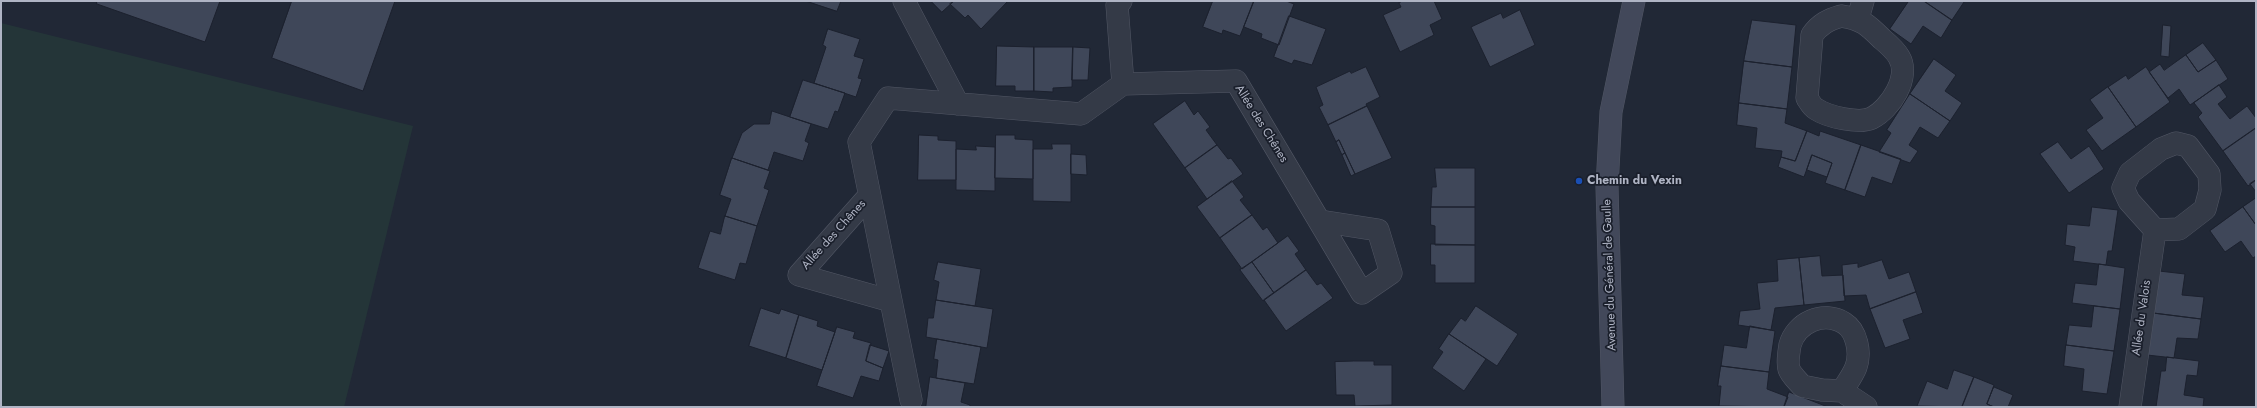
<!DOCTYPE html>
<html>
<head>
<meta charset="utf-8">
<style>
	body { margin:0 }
	#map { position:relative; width:2257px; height:408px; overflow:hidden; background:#212836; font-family:Jost,sans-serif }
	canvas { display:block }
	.frame { position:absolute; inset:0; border:2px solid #afb4c4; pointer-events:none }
</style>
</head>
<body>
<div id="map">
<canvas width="2257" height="408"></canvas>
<div class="frame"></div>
</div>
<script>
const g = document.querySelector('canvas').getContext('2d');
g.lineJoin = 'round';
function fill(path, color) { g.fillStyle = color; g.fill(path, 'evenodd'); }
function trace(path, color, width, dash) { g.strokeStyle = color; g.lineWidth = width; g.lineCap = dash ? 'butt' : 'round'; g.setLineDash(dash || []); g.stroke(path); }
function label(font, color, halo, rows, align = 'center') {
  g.font = font + ' Jost,sans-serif'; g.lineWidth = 3.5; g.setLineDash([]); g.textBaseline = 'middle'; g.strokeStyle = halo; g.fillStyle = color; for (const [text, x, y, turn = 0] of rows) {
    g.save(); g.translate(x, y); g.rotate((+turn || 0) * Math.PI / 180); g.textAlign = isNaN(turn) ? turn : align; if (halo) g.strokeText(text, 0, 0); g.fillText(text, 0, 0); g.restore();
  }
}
fill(new Path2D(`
	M1,23L413,126L344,407H1Z`), '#243538');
const building = new Path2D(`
	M97,1H220L205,42L97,4Z
	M292,1H395L363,91L272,58Z
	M806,1H841L837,11Z
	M931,1H954L942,12Z
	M954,1H1008L981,29L968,15L965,18L950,4Z
	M1213,1H1254L1240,36L1223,30L1222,34L1203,27Z
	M1254,1H1286L1294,4L1279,45L1261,38L1262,34L1244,27Z
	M1403,1H1434L1442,19L1430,25L1434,35L1400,52L1383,15L1401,7L1399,3Z
	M1909,1H1924L1952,20L1941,38L1923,26L1911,44L1890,29Z
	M1924,1H1963L1964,2L1952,20Z
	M1520,10L1535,45L1490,67L1471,27L1501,13L1503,18Z
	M1289,16L1326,29L1312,65L1294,60L1292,64L1274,57Z
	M1752,20L1796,25L1792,67L1744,61Z
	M2163,25L2171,26L2169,57L2161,56Z
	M828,29L860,39L854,56L864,59L858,78L862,79L856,97L814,83L826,47L823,45Z
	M2203,43L2216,60L2198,72L2186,55Z
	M997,46L1034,47V91H1015V86H996Z
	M1034,47H1073L1072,87L1053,88V92L1034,91Z
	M1073,47L1090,48L1088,80H1072Z
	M2186,55L2198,72L2216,60L2228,79L2190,105L2179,89L2168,98L2149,72L2160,64L2164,70Z
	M1934,59L1956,75L1945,91L1962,103L1950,121L1910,94Z
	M1744,61L1792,67L1787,109L1739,103Z
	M1366,67L1380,97L1366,104L1367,106L1328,125L1319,107L1323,105L1316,87L1350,71L1351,73Z
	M2146,67L2170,102L2136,127L2108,87L2126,75L2128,79Z
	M803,80L845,93L838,112L835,111L828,129L790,117Z
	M2219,85L2227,97L2218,104L2230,119L2247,106L2256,118V128L2223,151L2198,117L2202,113L2194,103Z
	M2108,87L2136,127L2102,151L2086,130L2103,118L2090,100Z
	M1910,94L1950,121L1938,138L1920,127L1909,145L1918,151L1910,163L1879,152L1891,133L1887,130Z
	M1185,101L1194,115L1198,111L1210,127L1206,130L1217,145L1185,168L1153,124Z
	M1739,103L1787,109L1785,123L1807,131L1795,161L1781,157L1782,151L1755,148L1757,128L1737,125Z
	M1367,106L1392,158L1355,174L1339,140L1336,142L1328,125Z
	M772,111L811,124L805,141L809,143L803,161L774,152L768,170L732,158L742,133L754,124H769Z
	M2256,128V180L2248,186L2223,151Z
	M1807,131L1819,136L1820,131L1861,145L1845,190L1825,183L1832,163L1812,155L1804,177L1778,167L1781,157L1795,161Z
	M919,135L938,136V140L956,141V180H918Z
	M996,135H1015V139L1033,140V179L995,178Z
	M1339,140L1345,153L1342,155L1336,142Z
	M2058,142L2071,159L2089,146L2104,169L2069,193L2040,154Z
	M1052,144H1071V202L1033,201V149H1052Z
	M1217,145L1228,159L1231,158L1243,174L1207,199L1185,168Z
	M1861,145L1901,159L1892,184L1872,177L1865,197L1845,190Z
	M976,146L995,147V191L956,190V149L976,150Z
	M1345,153L1355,174L1351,176L1342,155Z
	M1071,154L1086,155L1087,175L1071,174Z
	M1812,155L1832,163L1827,177L1807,170Z
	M732,158L770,171L764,188L769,190L757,226L725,216L731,199L720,195Z
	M1435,168H1475V207H1431L1432,187H1436Z
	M2256,180V192L2250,184Z
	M1232,181L1244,197L1240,200L1252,215L1220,238L1197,207Z
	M2256,198V225L2243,207Z
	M1431,207H1475V245H1435V226L1431,225Z
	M2092,207L2118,210L2112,251H2108L2106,265L2073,261L2075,247L2065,245L2067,224L2089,226Z
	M2243,207L2256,225V256L2253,258L2241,241L2225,252L2210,231Z
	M1252,215L1263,230L1267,227L1278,243L1242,269L1220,238Z
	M725,216L757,226L746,264L740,263L735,280L698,268L710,231L720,234Z
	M1288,236L1299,251L1295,254L1306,270L1274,293L1252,262Z
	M1431,244L1475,245V283H1435V265H1431Z
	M1820,256L1822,276L1843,275L1845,301L1804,305L1799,258Z
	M1799,258L1804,305L1775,308L1771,330L1738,325L1740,311L1760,309L1757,283L1778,281L1777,260Z
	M1882,260L1889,279L1909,272L1916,292L1870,309L1866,295L1844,296L1842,265L1858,263V267Z
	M938,262L981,269L975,306L936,300L939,282L934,280Z
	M1252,262L1274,293L1263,301L1240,270Z
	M2099,264L2125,268L2120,309L2072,303L2075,283L2096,285Z
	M1306,270L1317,285L1321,283L1333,298L1286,331L1264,300Z
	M2159,271L2185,274L2182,295L2204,297L2201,319L2153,313Z
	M1916,292L1923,313L1903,320L1910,339L1885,348L1870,309Z
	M936,300L993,309L987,348L926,337L928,318H933Z
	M1476,306L1518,334L1497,366L1449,334L1461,318L1465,321Z
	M2094,306L2120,309L2114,351L2066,345L2069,325L2091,327Z
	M761,308L779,314L781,309L799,315L786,358L749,346Z
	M2153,313L2201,319L2198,339L2177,338L2174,358L2147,355Z
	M799,315L818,321L817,326L835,332L822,370L786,358Z
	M1750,326L1775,331L1769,372L1721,366L1724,345L1746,348Z
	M837,327L855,332L853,338L871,343L866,361L883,368L879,381L861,376L853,398L817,386Z
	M1449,334L1486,359L1464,391L1432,368L1443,352L1439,349Z
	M937,339L981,347L974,384L936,378L938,360L934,359Z
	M870,345L889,351L883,368L866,361Z
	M2066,345L2114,351L2107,394L2082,391L2084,369L2064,366Z
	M2167,357L2199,361L2197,376L2187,375L2184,395L2204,398L2203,407H2156L2161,371H2165Z
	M1354,361H1374V365H1392V405L1355,406L1354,395H1336L1335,362Z
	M1721,366L1769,372L1767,389L1788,397L1784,407L1719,406L1721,386H1718Z
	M1954,370L1974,377L1962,407L1917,406L1927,381L1947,389Z
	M930,377L965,383L961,402L970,405V407H926Z
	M1974,377L1994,385L1987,404L1994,407H1962Z
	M1994,387L2013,395L2008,407H1994L1987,404Z
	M1789,392L1828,407H1784Z`);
fill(building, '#3f4759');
trace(building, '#1c212e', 1);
const street = new Path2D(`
	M904,1L958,104
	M1841,16C1862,19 1868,25 1882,39C1888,44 1895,50 1899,57C1911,77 1890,109 1872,118C1859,124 1828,117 1816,109C1812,107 1809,101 1807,98L1812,35C1820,24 1828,20 1841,16Z
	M1858,18L1863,1
	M1123,84L1236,81L1362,293L1391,273L1378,230L1320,221
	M2176,143L2188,146L2209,174L2210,190L2205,209L2179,229L2155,230L2129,201L2123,188L2130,173L2161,149Z
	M869,196L799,275L891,301
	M1842,391C1847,383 1853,375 1856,367C1861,353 1857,331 1844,323C1823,310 1796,323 1790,345C1789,351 1787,363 1789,369C1791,375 1798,381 1802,386L1822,390L1842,391L1866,407
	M911,400L859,142L888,98L1081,114L1123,84L1117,5L1121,1
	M2130,407L2155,230`);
const secondary = new Path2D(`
	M1613,407L1607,187L1611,112L1634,1`);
trace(street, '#525765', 23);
trace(secondary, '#525765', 23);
trace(street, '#343a47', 22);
trace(secondary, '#42485a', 22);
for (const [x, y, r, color] of [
	[1579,181,4,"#1a4fb4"]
]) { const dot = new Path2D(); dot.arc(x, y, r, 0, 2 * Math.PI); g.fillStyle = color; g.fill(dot); trace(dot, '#1a1f2b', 1.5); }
label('12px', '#afb4c4', '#1a1f2b', [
	["Allée des Chênes",1261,124,58],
	["Allée des Chênes",834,235,-48],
	["Avenue du Général de Gaulle",1610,275,-92],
	["Allée du Valois",2142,318,-82]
]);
label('bold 12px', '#afb4c4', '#1a1f2b', [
	["Chemin du Vexin",1587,181]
], 'left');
</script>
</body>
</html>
